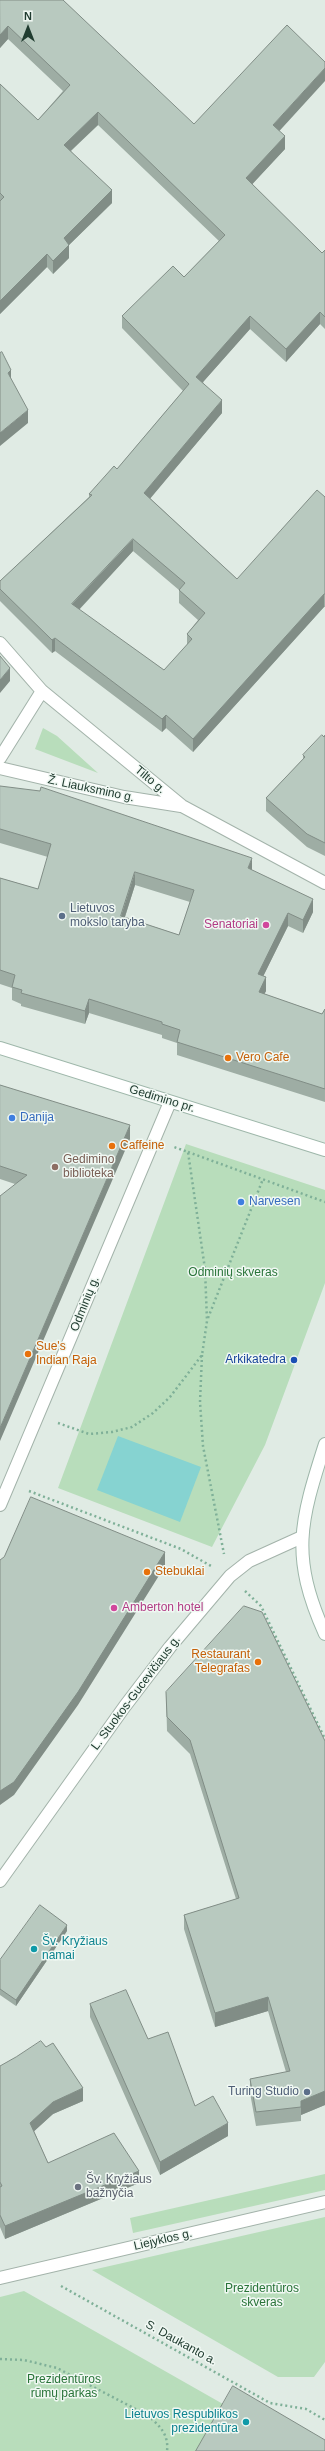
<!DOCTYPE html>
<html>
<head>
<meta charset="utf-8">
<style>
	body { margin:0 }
	#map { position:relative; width:325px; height:2451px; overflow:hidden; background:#e0ebe4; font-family:Arial,sans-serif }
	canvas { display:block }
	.north { position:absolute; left:8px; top:8px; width:40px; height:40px; -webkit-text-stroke:3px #f0f8f3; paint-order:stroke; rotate:0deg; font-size:11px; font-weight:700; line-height:16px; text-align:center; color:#203c30 }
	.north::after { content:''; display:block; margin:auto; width:14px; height:18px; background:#203c30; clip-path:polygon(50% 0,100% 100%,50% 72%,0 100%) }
</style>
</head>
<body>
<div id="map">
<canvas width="325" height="2451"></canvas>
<div class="north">N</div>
</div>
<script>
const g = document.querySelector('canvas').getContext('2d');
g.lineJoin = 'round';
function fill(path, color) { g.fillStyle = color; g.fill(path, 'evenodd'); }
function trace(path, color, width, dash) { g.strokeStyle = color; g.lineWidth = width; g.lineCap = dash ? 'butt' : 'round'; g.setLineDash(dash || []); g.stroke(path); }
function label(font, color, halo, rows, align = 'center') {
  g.font = font + ' Arial,sans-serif'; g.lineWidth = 3; g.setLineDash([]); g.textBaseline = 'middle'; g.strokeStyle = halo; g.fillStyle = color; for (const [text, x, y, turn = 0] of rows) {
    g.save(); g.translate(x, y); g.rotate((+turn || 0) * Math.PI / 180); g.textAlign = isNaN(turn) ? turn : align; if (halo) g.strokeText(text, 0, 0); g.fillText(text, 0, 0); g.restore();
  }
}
fill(new Path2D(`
	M43,728L57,736L98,773L35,749Z
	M186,1144L325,1190V1283L265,1445L212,1547L58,1488Z
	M325,2174V2190L133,2233L130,2218Z
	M325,2217V2362L314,2377H278L92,2270Z
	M24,2291L230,2408L204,2451H0V2297Z`), '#b8ddbb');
fill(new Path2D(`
	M118,1436L201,1467L180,1522L97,1490Z`), '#86d3d1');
const minor = new Path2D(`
	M0,643L42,691L182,806L325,883
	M0,758L42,691
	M0,768L124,797L181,806
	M0,1505L170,1102
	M0,1881L125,1706L170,1647L230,1576L249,1561L302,1537
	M0,2278L325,2202`);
const secondary = new Path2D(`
	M0,1048L325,1150
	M325,1444C300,1522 290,1556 325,1634`);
trace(minor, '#a3b3aa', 14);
trace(secondary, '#9eb7aa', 14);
trace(new Path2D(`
	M188,1152L325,1202
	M208,1318L263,1179
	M202,1355L200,1402L203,1446L224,1554
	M58,1423L89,1434L112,1432L132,1427L153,1413L170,1397L202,1355L207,1321L205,1269L188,1152L174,1147
	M29,1491L181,1549L211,1566
	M245,1591L261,1606L325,1739
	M61,2286L270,2403L306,2409L325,2420
	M0,2359L24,2360L57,2368L147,2415C159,2425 169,2434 167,2451`), '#7fb098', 2.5, [2, 3]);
trace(minor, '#fff', 12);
trace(secondary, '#fff', 12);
fill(new Path2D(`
	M0,0L194,124L279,131L285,149L252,184L322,253L325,250V329L320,324L286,362L250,329L203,382L222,413L150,498L237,579L325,497V607H324L193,752L166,728L162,732L55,651L52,653L0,601V581L89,497V494L117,469L183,391L122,328V316L184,277L219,241L98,125L71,151L112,203L69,245V258L53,274L47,267L0,314V84L38,120L63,91L8,39L0,48ZM133,551L179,590V603L198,620L187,634V645L164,670L79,610Z
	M325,735V856L307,847L266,811V798L303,759V755Z
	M0,786L252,870L313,912L303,933L288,926L263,976L266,991L264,994L322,1014L325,1009V1102L177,1055V1043L162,1038V1035L89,1013L85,1024L21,1006V1004L12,1000V988L0,984V878L38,889L48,857L0,843ZM135,885L190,902L179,935L125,917Z
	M0,1085L130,1139L15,1184L0,1179Z
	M166,1692L325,1741V2105L301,2115V2121L256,2126L250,2093V2079L286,2072L268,2011L215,2027L184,1929V1915L236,1899L190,1754L167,1731Z
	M67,1931L16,2006L0,1995V1960Z
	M90,2004L195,2106L228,2136L160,2175L90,2017Z
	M0,2066L83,2101L53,2114L34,2131L48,2163L139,2183L5,2239L0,2227Z`), '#9eada4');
fill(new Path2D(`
	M8,26V39L0,48V35Z
	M325,68V81L273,138V125Z
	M98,112V125L64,157V145Z
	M285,136V149L246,191V178Z
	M112,190V203L69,245V258L53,274V261L64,238Z
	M47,254V267L0,314V301Z
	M320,312V324L286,362V349Z
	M250,316V329L196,390V377Z
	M11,370V383L8,373Z
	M222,400V413L144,506V493Z
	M28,410V423L0,446V433Z
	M133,539V551L72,617V604Z
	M324,594V607L193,752V739Z
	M55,638V651L52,653V640Z
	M10,668V681L0,693V680Z
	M166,715V728L162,732V719Z
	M252,858V871L248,868Z
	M135,872V885L121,929V916Z
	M313,899V912L303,933V920Z
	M288,913V926L258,987V974Z
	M266,977V991L259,1005V992Z
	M89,999V1013L85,1024V1011Z
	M130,1125V1139L0,1441V1428Z
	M165,1552V1566L78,1705L14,1795L0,1805V1791Z
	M67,1925V1931L16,2006V2000Z
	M268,1997V2011L215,2027V2013Z
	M83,2088V2101L53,2114L30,2135V2123L53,2102Z
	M325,2091V2105L301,2115V2121V2101Z
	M228,2123V2136L160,2175V2162Z
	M139,2171V2183L5,2239V2226Z`), '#818d86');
const building = new Path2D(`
	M0,0H63L194,124L287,25L325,62V68L273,125L285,136L246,178L322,253L325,250V317L320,312L286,349L250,316L196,377L222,400L144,493L237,579L317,490L325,497V594H324L193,739L166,715L162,719L55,638L52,640L0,589V581L92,495L89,494L114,466L117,469L189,384L122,316L173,266L184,277L225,235L98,112L64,145L112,190L64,238L69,245L53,261L47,254L0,301V201L4,197L0,193V84L38,120L70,85L8,26L0,35ZM133,539L185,583L179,590L205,613L187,634L192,639L164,670L72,604Z
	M2,352L11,370L8,373L28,410L0,433V353Z
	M0,656L10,668L0,680Z
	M322,735L324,737L325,735V843L307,834L266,798L305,757L303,755Z
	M0,786L40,791L41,787L252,858L248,868L313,899L303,920L288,913L258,974L266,977L259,992L322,1014L325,1009V1089L177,1042L180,1030L162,1024V1022L89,999L85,1011L21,993L22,990L12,987L15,975L0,970V878L38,889L51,844L0,829ZM135,872L194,890L179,935L121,916Z
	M0,1085L130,1125L0,1428V1196L27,1175L0,1166Z
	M31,1497L165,1552L78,1692L14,1782L0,1791V1560L4,1557Z
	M244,1606L262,1612L325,1741V2091L301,2101V2107L256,2112L250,2079L290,2071L268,1997L215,2013L184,1915L239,1898L190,1740L167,1717L166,1692Z
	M40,1905L67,1925L16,2000L0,1989V1960Z
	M126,1990L148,2039L168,2032L195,2106L213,2096L228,2123L160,2162L90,2004Z
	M41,2041L46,2047L53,2043L83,2088L53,2102L30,2123L48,2163L114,2133L139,2171L5,2226L0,2215V2187L2,2186L0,2182V2066L16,2057Z
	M233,2386L325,2440V2451H196Z`);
fill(building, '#b8c9bf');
trace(building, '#818d86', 1);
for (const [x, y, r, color] of [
	[62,916,4,"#5c6f8a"],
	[266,925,4,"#d1479c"],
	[228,1058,4,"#e8710a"],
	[12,1118,4,"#3f7fe0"],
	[112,1146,4,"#e8710a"],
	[55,1167,4,"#8d6e63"],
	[241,1202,4,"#3f7fe0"],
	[28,1354,4,"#e8710a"],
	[294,1360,4,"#1a4fb4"],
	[147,1572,4,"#e8710a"],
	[114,1608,4,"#d1479c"],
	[258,1662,4,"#e8710a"],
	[34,1949,4,"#0f9aa8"],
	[307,2092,4,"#5c6f8a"],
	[78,2187,4,"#6b7280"],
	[246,2422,4,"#0f9aa8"]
]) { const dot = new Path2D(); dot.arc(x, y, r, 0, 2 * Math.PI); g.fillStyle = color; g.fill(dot); trace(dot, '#f0f8f3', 1.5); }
label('12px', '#203c30', '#f0f8f3', [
	["Tilto g.",150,780,40],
	["Ž. Liauksmino g.",91,789,12],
	["Gedimino pr.",162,1099,17],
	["Odminių g.",85,1304,-68],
	["L. Stuokos-Gucevičiaus g.",136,1693,-53],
	["Liejyklos g.",163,2240,-13],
	["S. Daukanto a.",181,2343,29]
]);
label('12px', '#4e5e75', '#f0f8f3', [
	["Lietuvos",70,909],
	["mokslo taryba",70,923],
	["Turing Studio",299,2092,"right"]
], 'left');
label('12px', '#b23c85', '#f0f8f3', [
	["Senatoriai",258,925],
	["Amberton hotel",122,1608,"left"]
], 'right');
label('12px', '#c56008', '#f0f8f3', [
	["Vero Cafe",236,1058],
	["Caffeine",120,1146],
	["Sue's",36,1347],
	["Indian Raja",36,1361],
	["Stebuklai",155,1572],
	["Restaurant",250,1655,"right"],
	["Telegrafas",250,1669,"right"]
], 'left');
label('12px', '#366cbe', '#f0f8f3', [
	["Danija",20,1118],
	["Narvesen",249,1202]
], 'left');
label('12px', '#785e54', '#f0f8f3', [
	["Gedimino",63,1160],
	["biblioteka",63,1174]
], 'left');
label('12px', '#297439', '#f0f8f3', [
	["Odminių skveras",233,1273],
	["Prezidentūros",262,2289],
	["skveras",262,2303],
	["Prezidentūros",64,2380],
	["rūmų parkas",64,2394]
]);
label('12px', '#164399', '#f0f8f3', [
	["Arkikatedra",286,1360]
], 'right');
label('12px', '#0d838f', '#f0f8f3', [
	["Šv. Kryžiaus",42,1942],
	["namai",42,1956],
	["Lietuvos Respublikos",238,2415,"right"],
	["prezidentūra",238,2429,"right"]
], 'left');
label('12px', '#5b616d', '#f0f8f3', [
	["Šv. Kryžiaus",86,2180],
	["bažnyčia",86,2194]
], 'left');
</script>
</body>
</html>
